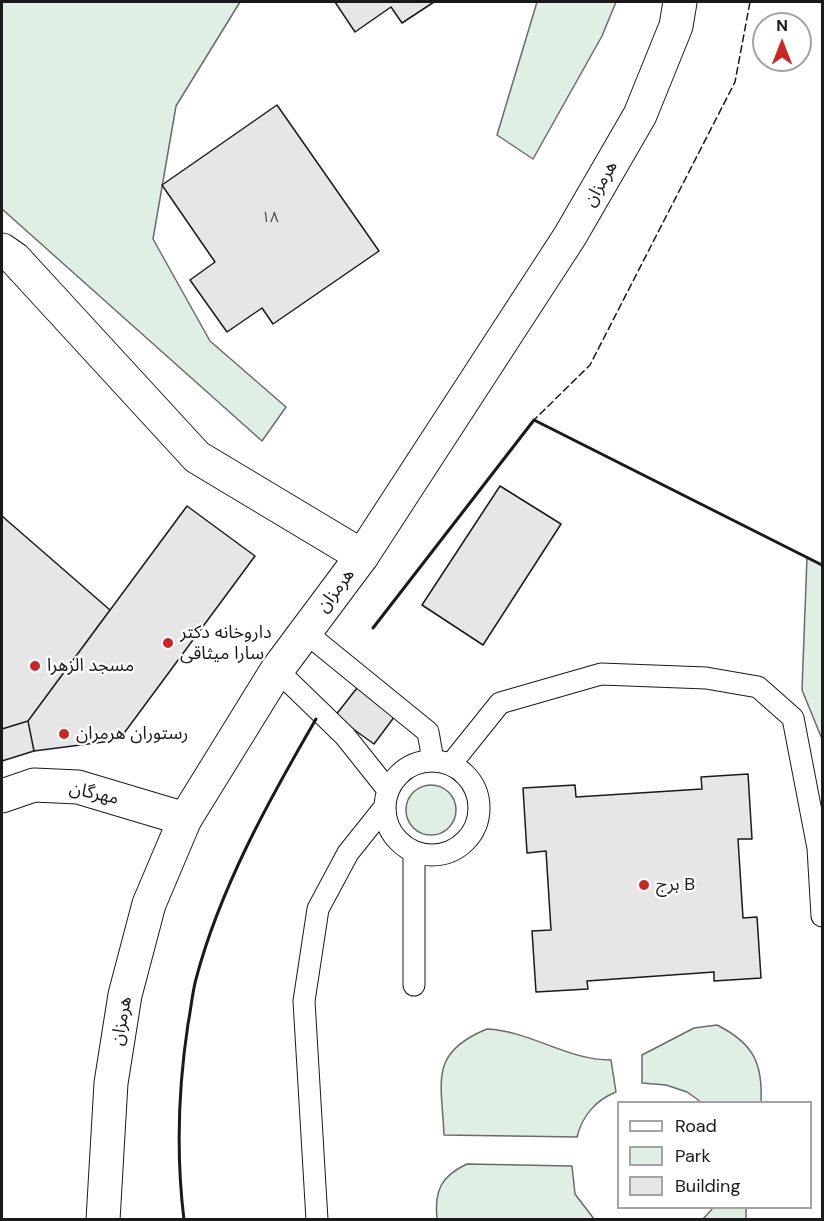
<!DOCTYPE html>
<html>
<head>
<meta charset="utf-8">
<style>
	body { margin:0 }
	#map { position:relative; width:824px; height:1221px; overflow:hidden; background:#fff; font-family:"DM Sans",sans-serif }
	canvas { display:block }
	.frame { position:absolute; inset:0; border:3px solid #1a1a1a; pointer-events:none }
	.legend { position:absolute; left:617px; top:1101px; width:195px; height:108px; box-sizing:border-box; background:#fff; border:2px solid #a3a3a3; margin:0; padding:8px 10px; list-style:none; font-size:18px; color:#1a1a1a }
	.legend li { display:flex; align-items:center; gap:12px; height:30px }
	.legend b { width:30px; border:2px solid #a3a3a3 }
	.north { position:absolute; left:752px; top:12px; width:60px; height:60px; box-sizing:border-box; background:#fff; border:2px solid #a3a3a3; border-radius:50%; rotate:0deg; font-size:16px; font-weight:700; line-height:24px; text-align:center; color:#1a1a1a }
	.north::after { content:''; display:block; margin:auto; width:21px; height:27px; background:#c62828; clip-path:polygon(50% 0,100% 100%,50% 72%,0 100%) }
</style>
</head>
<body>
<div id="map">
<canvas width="824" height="1221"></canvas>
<div class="frame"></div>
<ul class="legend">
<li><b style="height:8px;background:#fff"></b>Road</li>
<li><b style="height:16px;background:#e0efe3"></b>Park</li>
<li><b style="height:16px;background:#e6e6e6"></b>Building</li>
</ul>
<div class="north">N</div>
</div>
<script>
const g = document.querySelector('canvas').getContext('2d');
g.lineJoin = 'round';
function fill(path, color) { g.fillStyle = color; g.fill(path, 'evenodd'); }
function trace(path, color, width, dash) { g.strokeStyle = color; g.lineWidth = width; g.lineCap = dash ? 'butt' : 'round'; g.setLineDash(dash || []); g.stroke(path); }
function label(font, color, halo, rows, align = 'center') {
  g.font = font + ' "DM Sans","Noto Sans Arabic",sans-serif'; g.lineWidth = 4.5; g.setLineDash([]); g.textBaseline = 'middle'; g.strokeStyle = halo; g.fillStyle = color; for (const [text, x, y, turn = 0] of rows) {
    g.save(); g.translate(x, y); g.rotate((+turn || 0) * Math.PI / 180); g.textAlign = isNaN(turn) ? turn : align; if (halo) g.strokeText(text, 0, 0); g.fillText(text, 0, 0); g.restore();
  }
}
const green = new Path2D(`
	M2,2H240L176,106L153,239L210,341L286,407L262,441L2,209Z
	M537,2H616L602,36L533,159L497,135Z
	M807,557L822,565V739L802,690Z
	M406 810a25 25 0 1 1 50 0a25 25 0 1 1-50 0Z
	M717,1025C753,1043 763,1063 761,1102H701L687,1092L666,1085L642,1083V1055L694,1028Z
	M487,1029C531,1031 566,1060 611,1060L616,1092C596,1100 582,1116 577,1137L444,1135C442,1082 428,1053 487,1029Z
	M467,1164L572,1166L575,1194L594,1219H437C434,1191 441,1176 467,1164Z
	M713,1208H746V1219H703Z`);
fill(green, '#e0efe3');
trace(green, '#6a6a6a', 1.5);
const building = new Path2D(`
	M335,2H434L402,23L391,7L355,32Z
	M277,105L379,251L273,324L262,308L227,332L190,280L215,262L162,185Z
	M500,486L561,524L483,645L422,605Z
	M187,506L255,556L119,740L34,751L28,721Z
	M2,516L110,610L28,721L2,729Z
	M357,688L395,716L374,744L335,716Z
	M28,721L34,751L2,761V729Z
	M748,774L752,839H738L743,918L757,917L761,978L714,981V972L587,981L588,989L536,992L532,931L551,930L546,851L527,853L523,788L575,785L576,797L702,789L701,777Z`);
fill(building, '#e6e6e6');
trace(building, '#1a1a1a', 1.5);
const lane = new Path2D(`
	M305,632L428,732L433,760
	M277,670L345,736L388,790
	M385 808a47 47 0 1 1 94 0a47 47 0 1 1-94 0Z
	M451,764L500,703L601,674L706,678L758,687L793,718L818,848L822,916
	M414,852V985
	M317,1220L304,1001L318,909L348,853L384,808`);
const street = new Path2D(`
	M2,250L15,259L197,457L362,556
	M2,796L34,785L78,787L185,819`);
const secondary = new Path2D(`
	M103,1220L111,1083L125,995L149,904L185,819L277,670L362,556L570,236L640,115L676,26L680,2`);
trace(lane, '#1a1a1a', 23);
trace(street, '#1a1a1a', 35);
trace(secondary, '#1a1a1a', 35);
trace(lane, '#fff', 21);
trace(street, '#fff', 33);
trace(secondary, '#fff', 33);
trace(new Path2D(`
	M750,2L735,82L590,365L534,420L822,565`), '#1a1a1a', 1.5, [8, 3]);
trace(new Path2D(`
	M373,628L534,420L822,565
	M184,1220C176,1154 178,1090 188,1024C191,1009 192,994 196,979C220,888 269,800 316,719`), '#1a1a1a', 3);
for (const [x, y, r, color] of [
	[168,643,6,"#c62828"],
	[35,666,6,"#c62828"],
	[64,734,6,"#c62828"],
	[644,885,6,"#c62828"]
]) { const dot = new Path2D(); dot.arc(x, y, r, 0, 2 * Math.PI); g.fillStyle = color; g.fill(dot); trace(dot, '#fff', 2); }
label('15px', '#4d4d4d', null, [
	["۱۸",270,218]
]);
label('18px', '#1a1a1a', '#fff', [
	["هرمزان",601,184,-60],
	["هرمزان",336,591,-53],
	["مهرگان",94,794,13],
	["هرمزان",122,1021,-80]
]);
label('18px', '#1a1a1a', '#fff', [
	["داروخانه دکتر",180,633],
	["سارا میثاقی",180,654],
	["مسجد الزهرا",47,666],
	["رستوران هرمران",76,734],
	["برج B",656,885]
], 'left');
</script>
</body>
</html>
